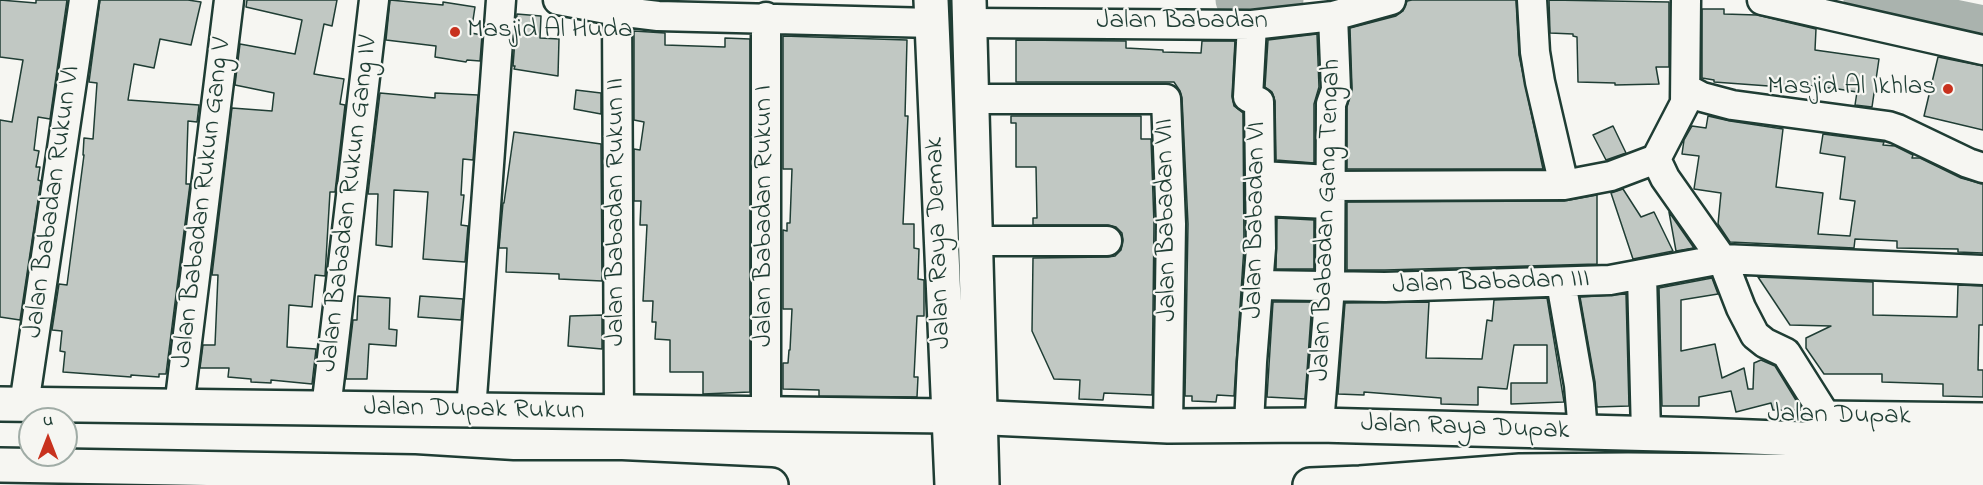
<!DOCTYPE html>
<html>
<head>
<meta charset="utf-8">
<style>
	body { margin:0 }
	#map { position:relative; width:1983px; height:485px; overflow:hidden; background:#f6f6f2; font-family:"Indie Flower",sans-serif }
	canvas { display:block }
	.north { position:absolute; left:18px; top:407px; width:60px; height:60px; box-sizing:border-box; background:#f6f6f2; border:2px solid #a0aca6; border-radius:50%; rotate:0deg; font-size:16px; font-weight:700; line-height:24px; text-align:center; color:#1f3d34 }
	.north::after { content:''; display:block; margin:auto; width:21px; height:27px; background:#c8321e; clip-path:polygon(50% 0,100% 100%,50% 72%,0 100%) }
</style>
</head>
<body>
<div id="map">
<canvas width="1983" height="485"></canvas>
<div class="north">U</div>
</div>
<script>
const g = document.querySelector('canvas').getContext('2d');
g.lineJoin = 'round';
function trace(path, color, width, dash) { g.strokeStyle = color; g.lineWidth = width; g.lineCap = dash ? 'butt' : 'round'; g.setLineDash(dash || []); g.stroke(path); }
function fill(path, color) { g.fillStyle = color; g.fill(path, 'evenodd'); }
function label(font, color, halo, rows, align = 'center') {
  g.font = font + ' "Indie Flower",sans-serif'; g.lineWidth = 4.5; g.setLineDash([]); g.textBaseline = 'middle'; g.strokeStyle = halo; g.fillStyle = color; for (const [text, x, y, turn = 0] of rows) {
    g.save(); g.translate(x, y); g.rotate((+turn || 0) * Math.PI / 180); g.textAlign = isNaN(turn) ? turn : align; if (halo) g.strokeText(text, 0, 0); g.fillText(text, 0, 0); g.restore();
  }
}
trace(new Path2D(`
	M1235,0H1284
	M1863,0L1983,25`), '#aab3ae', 39);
const building = new Path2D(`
	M0,0L36,3V0H67L50,119L38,117L34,150L39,151L36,167H40L38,180L41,181L20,320L0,317V120L12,122L23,60L0,57Z
	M100,0H188L201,2L191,45L160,39L154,68L134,64L128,100L199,105L197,122L188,121L186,184H190L166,374H159V377L131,375V377L63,372L65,352L60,351L62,331L52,330L59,284L67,285L84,155H83L84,138L93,139L97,83L89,82Z
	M247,0H337L332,26L324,24L314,74L344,79L340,104L345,105L335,192H330L325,276L315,275L312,307L289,305L287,347L316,349L312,384L271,380V383L251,382V379L228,377L229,368H200L203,345H215L218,275H212L232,108L272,111L274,93L235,85L240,44L295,54L302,20L246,7Z
	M390,0L443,5V2L475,7L471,33L482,35L480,61L467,60L466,62L435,57L436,46L386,40Z
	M1412,0H1516L1519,55L1543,169H1347V107L1352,89L1350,28L1396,16L1403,11L1407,1Z
	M1549,0L1669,2V67H1656L1659,84L1615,85V83L1578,82L1577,37L1573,36V34L1550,33Z
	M1702,9H1724V14L1757,15L1816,29L1815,50L1879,59L1872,107L1855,105L1857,92L1838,89L1796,84V88L1714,82V80L1702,78Z
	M517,14L541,16L540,38L559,39L558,76L514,69L515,66H513Z
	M634,31L665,33V45L725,47V38L750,39V392L703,394V372H670V340L655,339L656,322H652L653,301H643L647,225H640L641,201H634V149L640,150L644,122L634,120Z
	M1317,34L1319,87L1314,104V163L1276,160L1275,101L1272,92L1265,87L1268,40Z
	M783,36L907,40L905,116H908L903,224H914V248L919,249L918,279L924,280V316H917L914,377H918L917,397L819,396V390L783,389V363H788L789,350H790L792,309H783V230L787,231V223H790L792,169H783Z
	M1016,40L1126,41V48L1163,50V52L1201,53L1202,41H1235L1232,96L1234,106L1243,113L1244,247L1234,396L1217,395L1216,402L1192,401V396H1185L1188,224L1182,98L1180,91L1174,82H1016Z
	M1938,57L1983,66V130L1924,116Z
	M576,90L601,93V114L574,109Z
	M380,93L435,98V93L478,95L473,160L463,159L461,195H464L461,225L468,226L465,262L423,259L428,192L394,190L392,247L376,245L378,194H368Z
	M1011,116H1141V139H1151L1154,224L1152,395L1104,393L1103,400L1079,399L1080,380L1054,379L1032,331L1033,258L1108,257L1115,256L1121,250L1123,240L1122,233L1116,227L1108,225H1033V218H1037L1036,167H1016V123H1011Z
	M1708,116L1730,121L1783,129L1776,187L1823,193L1818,234L1850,236L1855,201L1840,199L1845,157L1820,153L1823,134L1884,142L1883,145L1895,146L1913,155L1912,158H1920L1961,178L1983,184V253L1958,252V249L1897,248V241L1855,239L1854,248L1730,242L1718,224L1721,193L1694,189L1699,156L1682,154L1684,140L1692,126L1706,128Z
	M1613,126L1626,153L1606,160L1593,135Z
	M514,132L601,144L602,281L559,279V274L506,272L507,248H499L503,203H504Z
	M1623,189L1641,217L1654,212L1673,251L1633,259L1611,193Z
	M1597,195V264L1385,270H1347V202L1564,201Z
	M1669,212L1694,248L1676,251Z
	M1277,218L1314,220V269H1276Z
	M1758,277L1873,282V315L1957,317L1958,285L1983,286V325H1979L1978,370H1983V397L1943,396V384L1882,382V374H1824L1806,348V338L1831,326L1790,325Z
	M1712,278L1718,294L1681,300V351L1715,344L1722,378L1744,368L1748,389H1753L1754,363L1761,360L1775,366L1802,410H1773L1771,403L1736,412L1731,391L1699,397V406H1662L1659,288Z
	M1626,294L1629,406L1597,407L1595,382L1580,297Z
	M358,296L390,298L389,329L397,330L396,346L369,344L367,379H346L353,320H357Z
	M420,296L463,299L461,320L418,317Z
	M1547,298L1564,402L1511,404V383H1547V345H1514L1507,389L1478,387V405L1441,404V398L1364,392V395L1338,394L1345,303L1429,302L1426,358L1482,359L1487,320L1492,321L1494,300Z
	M1273,302H1312L1305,399L1267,397Z
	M602,315V349L568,346L570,316Z`);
fill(building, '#c1c8c3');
trace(building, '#1f3d34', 1.5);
const minor = new Path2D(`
	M558,0L617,11L658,16L933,23
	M1532,0L1535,52L1540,82L1564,185L1611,176L1656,159
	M1686,0L1685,103L1656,159L1665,178L1722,259L1741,308L1755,335L1765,343L1786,353L1827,418
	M1762,0L1983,50
	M617,11L619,413
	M971,23L1252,25L1333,16L1391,0
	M1687,89L1702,97L1732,105L1888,126L1897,129L1968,163L1983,168
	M973,99H1166L1171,224L1168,426
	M1261,176L1330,180
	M1330,186L1564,185
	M1261,201L1329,204
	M977,241H1107
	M1642,274L1646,434
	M1561,282L1579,385L1583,432
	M1258,285L1385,287L1610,280L1722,259L1983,270
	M24,405L84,0
	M179,407L229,0
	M326,409L374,0
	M471,411L501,0
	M766,415V17
	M1249,425L1252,362L1261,248L1259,102L1248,97L1252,25
	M1319,425L1330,287L1331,104L1336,90L1333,16`);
const major = new Path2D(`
	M0,404L947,416L1168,426L1319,425L1701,435L1983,446
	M1822,418L1983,420
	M0,465L414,472L512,478H621L771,485
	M1310,485L1360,483L1520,471L1628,470L1983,473`);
const highway = new Path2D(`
	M931,0L952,485
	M969,0L982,485`);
trace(minor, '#1f3d34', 33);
trace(major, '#1f3d34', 38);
trace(highway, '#1f3d34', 38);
trace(minor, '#f6f6f2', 28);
trace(major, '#f6f6f2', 33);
trace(highway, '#f6f6f2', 33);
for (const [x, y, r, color] of [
	[455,32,6,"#c8321e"],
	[1948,89,6,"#c8321e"]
]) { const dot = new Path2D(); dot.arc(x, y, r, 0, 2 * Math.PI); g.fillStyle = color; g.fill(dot); trace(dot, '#f6f6f2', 2); }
label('27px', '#1f3d34', '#f6f6f2', [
	["Jalan Babadan",1182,23],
	["Jalan Babadan Rukun VI",54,202,-82],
	["Jalan Babadan Rukun Gang V",204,203,-83],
	["Jalan Babadan Rukun Gang IV",350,204,-83],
	["Jalan Babadan Rukun II",618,212,-90],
	["Jalan Babadan Rukun I",766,216,-90],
	["Jalan Babadan VII",1168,220,-91],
	["Jalan Babadan VI",1257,220,-89],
	["Jalan Babadan Gang Tengah",1328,220,-88],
	["Jalan Raya Demak",940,243,-92],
	["Jalan Babadan III",1491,284,-2],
	["Jalan Dupak Rukun",474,411,1],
	["Jalan Dupak",1839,417,1],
	["Jalan Raya Dupak",1465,429,2]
]);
label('27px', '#1f3d34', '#f6f6f2', [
	["Masjid Al Huda",467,32],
	["Masjid Al Ikhlas",1936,89,"right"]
], 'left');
</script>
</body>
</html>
